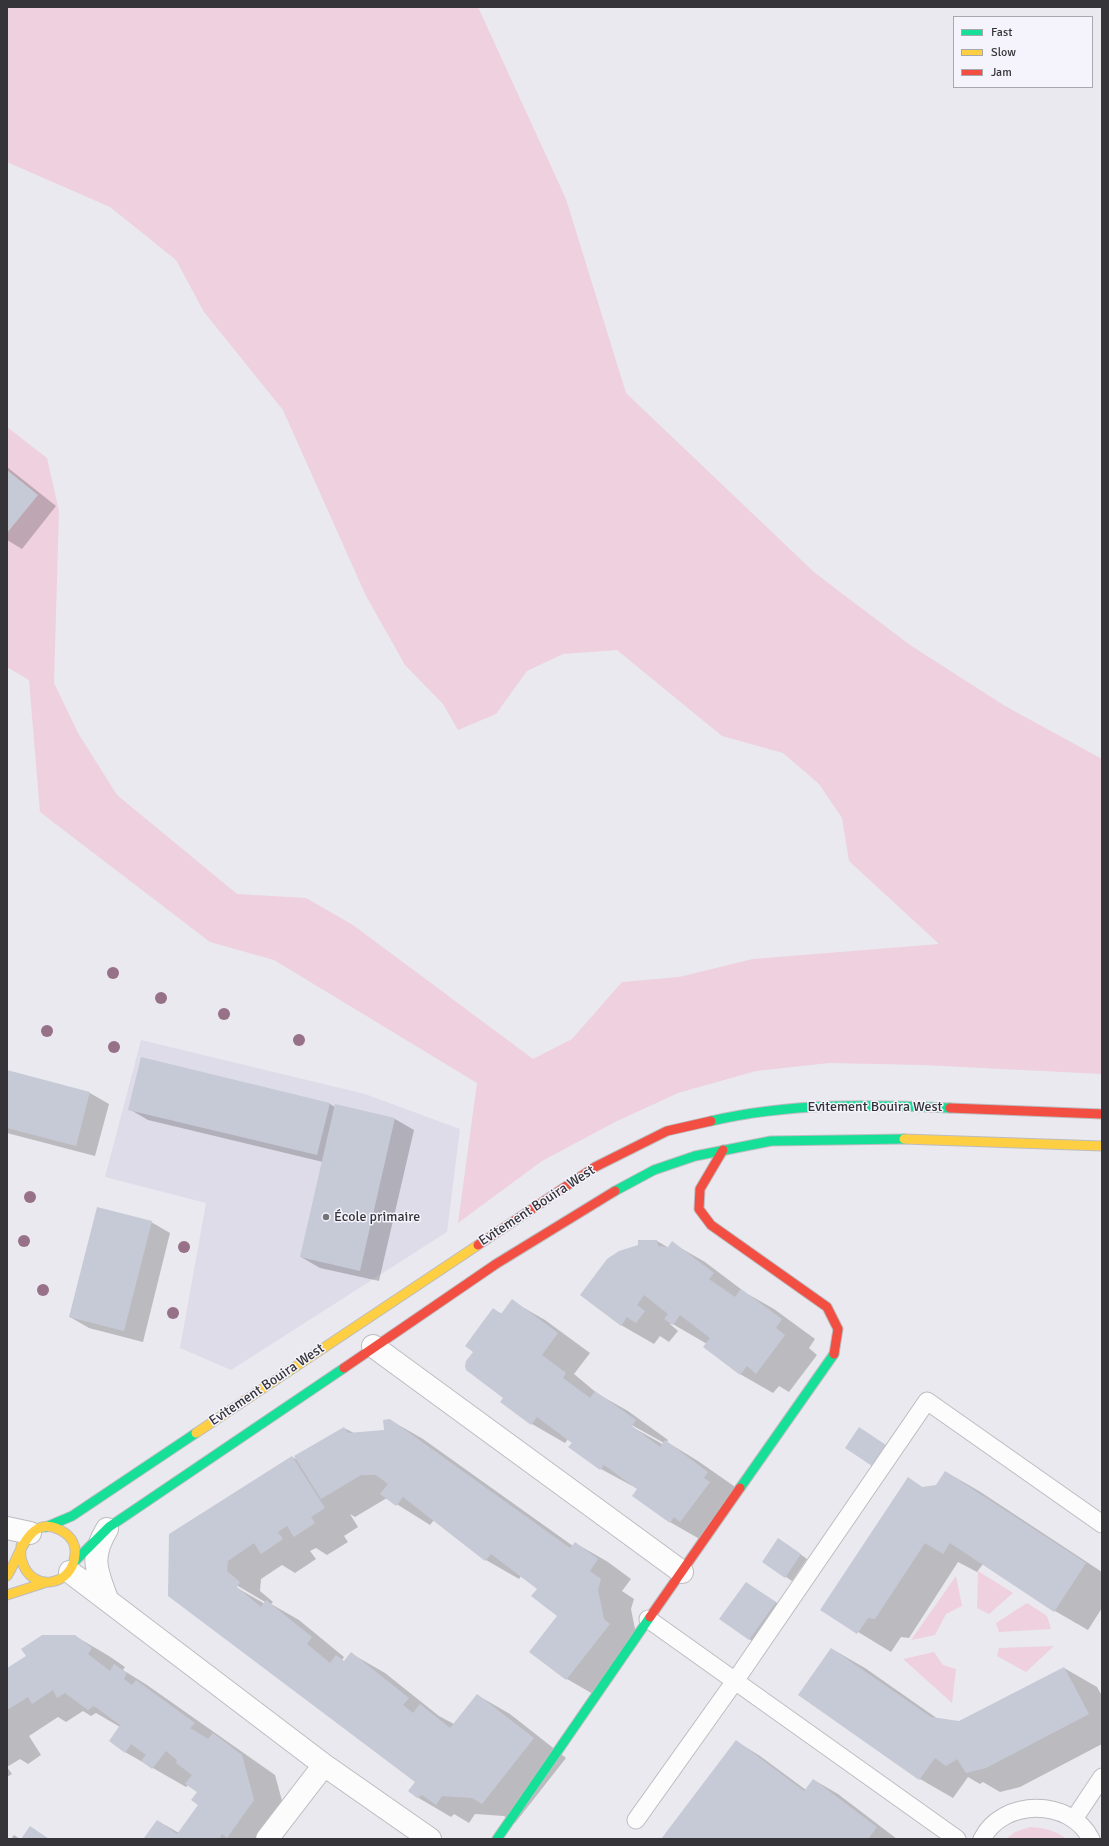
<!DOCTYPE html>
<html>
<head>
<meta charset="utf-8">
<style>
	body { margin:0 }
	#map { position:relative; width:1109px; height:1846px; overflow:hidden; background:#eae9ef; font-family:Signika,sans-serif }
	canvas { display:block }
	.frame { position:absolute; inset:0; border:8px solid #353539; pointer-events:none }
	.legend { position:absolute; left:953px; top:16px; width:140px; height:72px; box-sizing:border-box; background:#f5f4fd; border:1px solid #a8a8af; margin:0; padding:5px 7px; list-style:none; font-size:12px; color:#353539 }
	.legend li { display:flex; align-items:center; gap:8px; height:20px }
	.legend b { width:20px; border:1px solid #a8a8af }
</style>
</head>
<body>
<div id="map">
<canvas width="1109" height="1846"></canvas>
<div class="frame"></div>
<ul class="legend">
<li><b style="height:5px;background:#16e098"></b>Fast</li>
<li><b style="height:5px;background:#ffcf43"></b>Slow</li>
<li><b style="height:5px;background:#f24e42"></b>Jam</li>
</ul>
</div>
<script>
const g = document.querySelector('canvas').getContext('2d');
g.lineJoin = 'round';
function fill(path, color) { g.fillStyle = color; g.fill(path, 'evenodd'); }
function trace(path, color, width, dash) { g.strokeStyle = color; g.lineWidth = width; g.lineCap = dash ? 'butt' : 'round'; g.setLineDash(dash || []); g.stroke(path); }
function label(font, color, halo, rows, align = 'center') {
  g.font = font + ' Signika,sans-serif'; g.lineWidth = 3; g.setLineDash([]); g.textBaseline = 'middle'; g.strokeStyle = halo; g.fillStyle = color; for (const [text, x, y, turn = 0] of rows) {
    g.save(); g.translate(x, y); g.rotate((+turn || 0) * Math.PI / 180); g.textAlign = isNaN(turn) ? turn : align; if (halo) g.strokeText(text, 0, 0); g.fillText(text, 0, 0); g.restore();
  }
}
fill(new Path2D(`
	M141,1040L365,1094L460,1129L447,1232L231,1370L180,1348L206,1203L105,1177Z`), '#dedce9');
fill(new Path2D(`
	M7,7H478L566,199L626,393L815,573L910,645L1005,706L1102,759V1074L923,1065L829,1063L756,1071L678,1093L615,1122L542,1161L458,1223L477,1083L274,960L210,942L40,812L29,680L7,667V427L47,458L59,511L54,683L78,733L117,795L237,894L306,898L353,925L533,1059L572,1039L622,982L679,977L753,959L939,944L849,861L842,818L819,784L783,753L722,736L617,650L563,654L527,671L496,714L458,730L443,704L405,665L366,596L283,410L204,312L176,260L110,207L7,162Z
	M978,1571L1013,1593L989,1614L977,1608Z
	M956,1576L962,1606L946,1614L935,1635L911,1640Z
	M1027,1603L1047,1616L1051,1629L999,1632L996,1623Z
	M1054,1646L1026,1672L997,1656L999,1648Z
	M934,1652L943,1665L956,1669L952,1703L903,1659Z
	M1030,1827C1044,1828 1055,1830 1067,1839H1006L1015,1832Z`), '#eed0df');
fill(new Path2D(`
	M7,467L56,506L22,549L7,540Z
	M7,1071L90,1093L109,1104L95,1156L7,1133Z
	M330,1104L335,1107L395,1119L414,1130L379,1281L320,1268L301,1257L323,1162L148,1120L129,1109Z
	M151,1222L170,1233L143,1342L89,1328L70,1317Z
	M657,1241L669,1248L672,1243L705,1262L746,1293L774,1309L815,1339L809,1348L817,1355L789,1392L779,1386L773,1393L740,1374L707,1344L671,1323L670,1324L678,1331L669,1342L660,1336L654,1344L621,1325Z
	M512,1301L545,1320L590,1353L574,1374L598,1394L628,1411L668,1440L667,1442L698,1461L741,1491L703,1541L670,1522L638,1489L601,1469L568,1439L565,1443L532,1424L505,1397L475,1352L493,1309L502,1314ZM628,1423L664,1443V1445L627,1424Z
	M390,1420L423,1439L573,1546L575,1543L608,1562L631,1579L622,1591L634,1599L631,1609L637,1639L600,1698L567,1679L531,1652L559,1616L538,1589L521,1576L519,1579L486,1560L434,1520L430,1525L387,1498L355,1517L350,1514L358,1527L344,1536L348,1542L327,1555L316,1548L310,1551L316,1559L295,1573L282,1565L261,1579L260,1591L273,1602L271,1604L299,1620L344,1657L342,1660L345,1662L352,1654L385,1673L439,1716L454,1724L477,1695L510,1714L566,1758L515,1823L504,1816L475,1814L469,1823L454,1814L451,1817L417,1797V1781L169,1595L292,1457L298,1460L344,1428L354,1433L385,1431ZM233,1583L265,1602V1604L232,1585Z
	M946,1472L979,1491L1102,1572V1608L1088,1630L1055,1611L983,1564L977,1572L958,1562L909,1638L901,1637L891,1652L822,1610L909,1479L924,1488L937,1486Z
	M785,1543L807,1559L792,1581L763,1561Z
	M746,1583L788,1610L762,1646L749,1639Z
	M75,1636L109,1656L125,1667L123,1670L147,1685L275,1775L287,1819L273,1839H147L145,1838L158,1821L179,1833L200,1805L198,1792L188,1785L186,1787L125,1752L120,1727L96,1713L91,1716L83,1711L66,1722L58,1717L29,1736L41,1755L28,1764L20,1759L7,1767L12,1774L7,1777V1667L9,1668Z
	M832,1649L865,1668L938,1719L959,1722L1064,1668L1097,1687L1102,1696V1744L1020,1787L1000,1792L983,1782L980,1784L968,1777L953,1798L920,1779L800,1695Z
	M736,1741L760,1756L806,1790L814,1780L838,1794L897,1839H663Z
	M14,1835L20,1839H11Z`), '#0003');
fill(new Path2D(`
	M7,470L38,495L7,533Z
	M141,1057L330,1103L317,1155L128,1110Z
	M7,1070L90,1092L76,1146L7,1128Z
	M335,1104L395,1118L360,1271L300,1257Z
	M97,1207L152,1221L124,1331L69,1317Z
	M638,1240H657L658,1246L668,1247L672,1241L714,1273L709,1279L735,1297L741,1289L782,1319L776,1328L785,1335L756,1374L747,1366L740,1375L703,1347L710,1338L680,1315L673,1325L664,1319L668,1314L644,1295L637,1305L645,1311L636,1323L627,1317L621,1326L580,1295L607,1259L619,1251L638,1245Z
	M512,1299L558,1333L542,1355L566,1373L563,1378L590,1398L595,1391L636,1420L632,1426L660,1447L665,1440L708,1472L704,1478L710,1482L680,1522L674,1517L670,1523L632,1496L637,1489L604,1465L600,1470L568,1447L572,1443L537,1417L531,1425L500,1402L503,1398L466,1370L465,1366L466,1361L473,1352L465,1346L493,1308L501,1314Z
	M390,1419L570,1548L575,1542L598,1559L590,1571L601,1579L598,1590L604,1619L610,1624L566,1680L529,1652L557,1616L531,1596L537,1589L491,1554L485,1561L403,1497L396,1506L380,1494L388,1484L376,1475H361L321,1499L294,1456L344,1427L348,1433L384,1430L383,1420Z
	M859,1427L886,1445L872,1466L845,1448Z
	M292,1456L325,1508L311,1517L315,1523L294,1537L287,1526L278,1532L283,1539L261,1554L254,1543L228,1561L227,1571L240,1582L237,1587L261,1607L266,1600L312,1637L307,1644L330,1663L336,1655L344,1661L351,1652L409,1698L403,1705L413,1713L420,1704L450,1728L477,1694L534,1738L482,1804L472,1798L442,1796L436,1805L422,1795L417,1798L408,1791L415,1782L168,1596L169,1534Z
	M945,1471L1086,1563L1054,1612L950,1543L943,1554L925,1543L875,1619L868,1618L857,1634L820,1610L908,1477L922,1487L936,1485Z
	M778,1538L801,1554L785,1578L762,1562Z
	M746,1582L776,1602L749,1640L719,1619Z
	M42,1635H75L92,1648L88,1654L110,1671L114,1664L127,1673L124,1679L132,1685L136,1680L195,1723L190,1728L208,1739L213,1733L242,1755L254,1800L227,1838L222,1834L219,1839L144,1838L157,1820L177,1834L198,1805L191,1800L197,1792L185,1784L192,1775L176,1763L177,1760L166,1751L152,1769L141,1761L146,1755L131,1744L125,1753L109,1741L120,1725L94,1706L88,1710L65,1693L57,1698L53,1690L32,1704L28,1697L7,1710V1668L26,1656L21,1649Z
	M831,1648L931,1717L959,1721L1064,1667L1089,1714L986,1768L966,1773L957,1759L946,1766L935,1758L919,1780L798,1695Z
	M736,1740L804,1791L813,1779L877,1827L868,1839H661Z
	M30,1826L49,1839H21Z`), '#c6cad6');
const lane = new Path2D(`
	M648,1619L957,1839
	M1074,1819L1102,1777
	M636,1820L735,1681L927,1401L1102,1524
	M982,1839C1003,1798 1070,1798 1091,1839`);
const street = new Path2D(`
	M373,1346L682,1572
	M7,1528L30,1533
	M70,1572L324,1765L430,1839
	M107,1599C96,1570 90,1557 107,1529
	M267,1839L324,1765`);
const fast = new Path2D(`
	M711,1121C789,1103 870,1104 950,1108
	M615,1191L654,1170L695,1156L771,1141L904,1139
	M740,1488L834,1354
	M46,1527L72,1516L196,1433
	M75,1561L109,1527L344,1368
	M497,1839L650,1617`);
const slow = new Path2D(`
	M904,1139L1102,1146
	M196,1433L478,1245
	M7,1576C20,1556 30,1509 65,1533C72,1538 76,1546 75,1554C73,1587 31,1593 22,1561C20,1557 21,1551 21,1546
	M7,1595L44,1583`);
const jam = new Path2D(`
	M950,1108L1102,1114
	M723,1150L700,1189L699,1209L711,1225L827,1307L838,1329L834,1354
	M478,1245L595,1167L667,1131L711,1121
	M344,1368L496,1264L615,1191
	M650,1617L740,1488`);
trace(lane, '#bcbcc0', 19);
trace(street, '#bcbcc0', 24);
trace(fast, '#bcbcc0', 11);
trace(slow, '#bcbcc0', 11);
trace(jam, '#bcbcc0', 11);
trace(lane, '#fcfcfd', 17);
trace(street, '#fcfcfd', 22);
trace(fast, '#16e098', 9);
trace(slow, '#ffcf43', 9);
trace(jam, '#f24e42', 9);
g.fillStyle = '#977188';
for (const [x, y] of [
	[113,973],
	[161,998],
	[224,1014],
	[47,1031],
	[299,1040],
	[114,1047],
	[30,1197],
	[24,1241],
	[184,1247],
	[43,1290],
	[173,1313]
]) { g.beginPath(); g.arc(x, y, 6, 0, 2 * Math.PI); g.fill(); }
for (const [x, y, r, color] of [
	[326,1217,4,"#747479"]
]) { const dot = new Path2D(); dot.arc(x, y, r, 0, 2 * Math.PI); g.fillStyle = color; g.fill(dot); trace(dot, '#f5f4fd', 1.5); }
label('14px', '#353539', '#f5f4fd', [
	["Evitement Bouira West",875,1107],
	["Evitement Bouira West",537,1206,-33],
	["Evitement Bouira West",267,1385,-34]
]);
label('14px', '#353539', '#f5f4fd', [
	["École primaire",334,1217]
], 'left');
</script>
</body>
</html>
